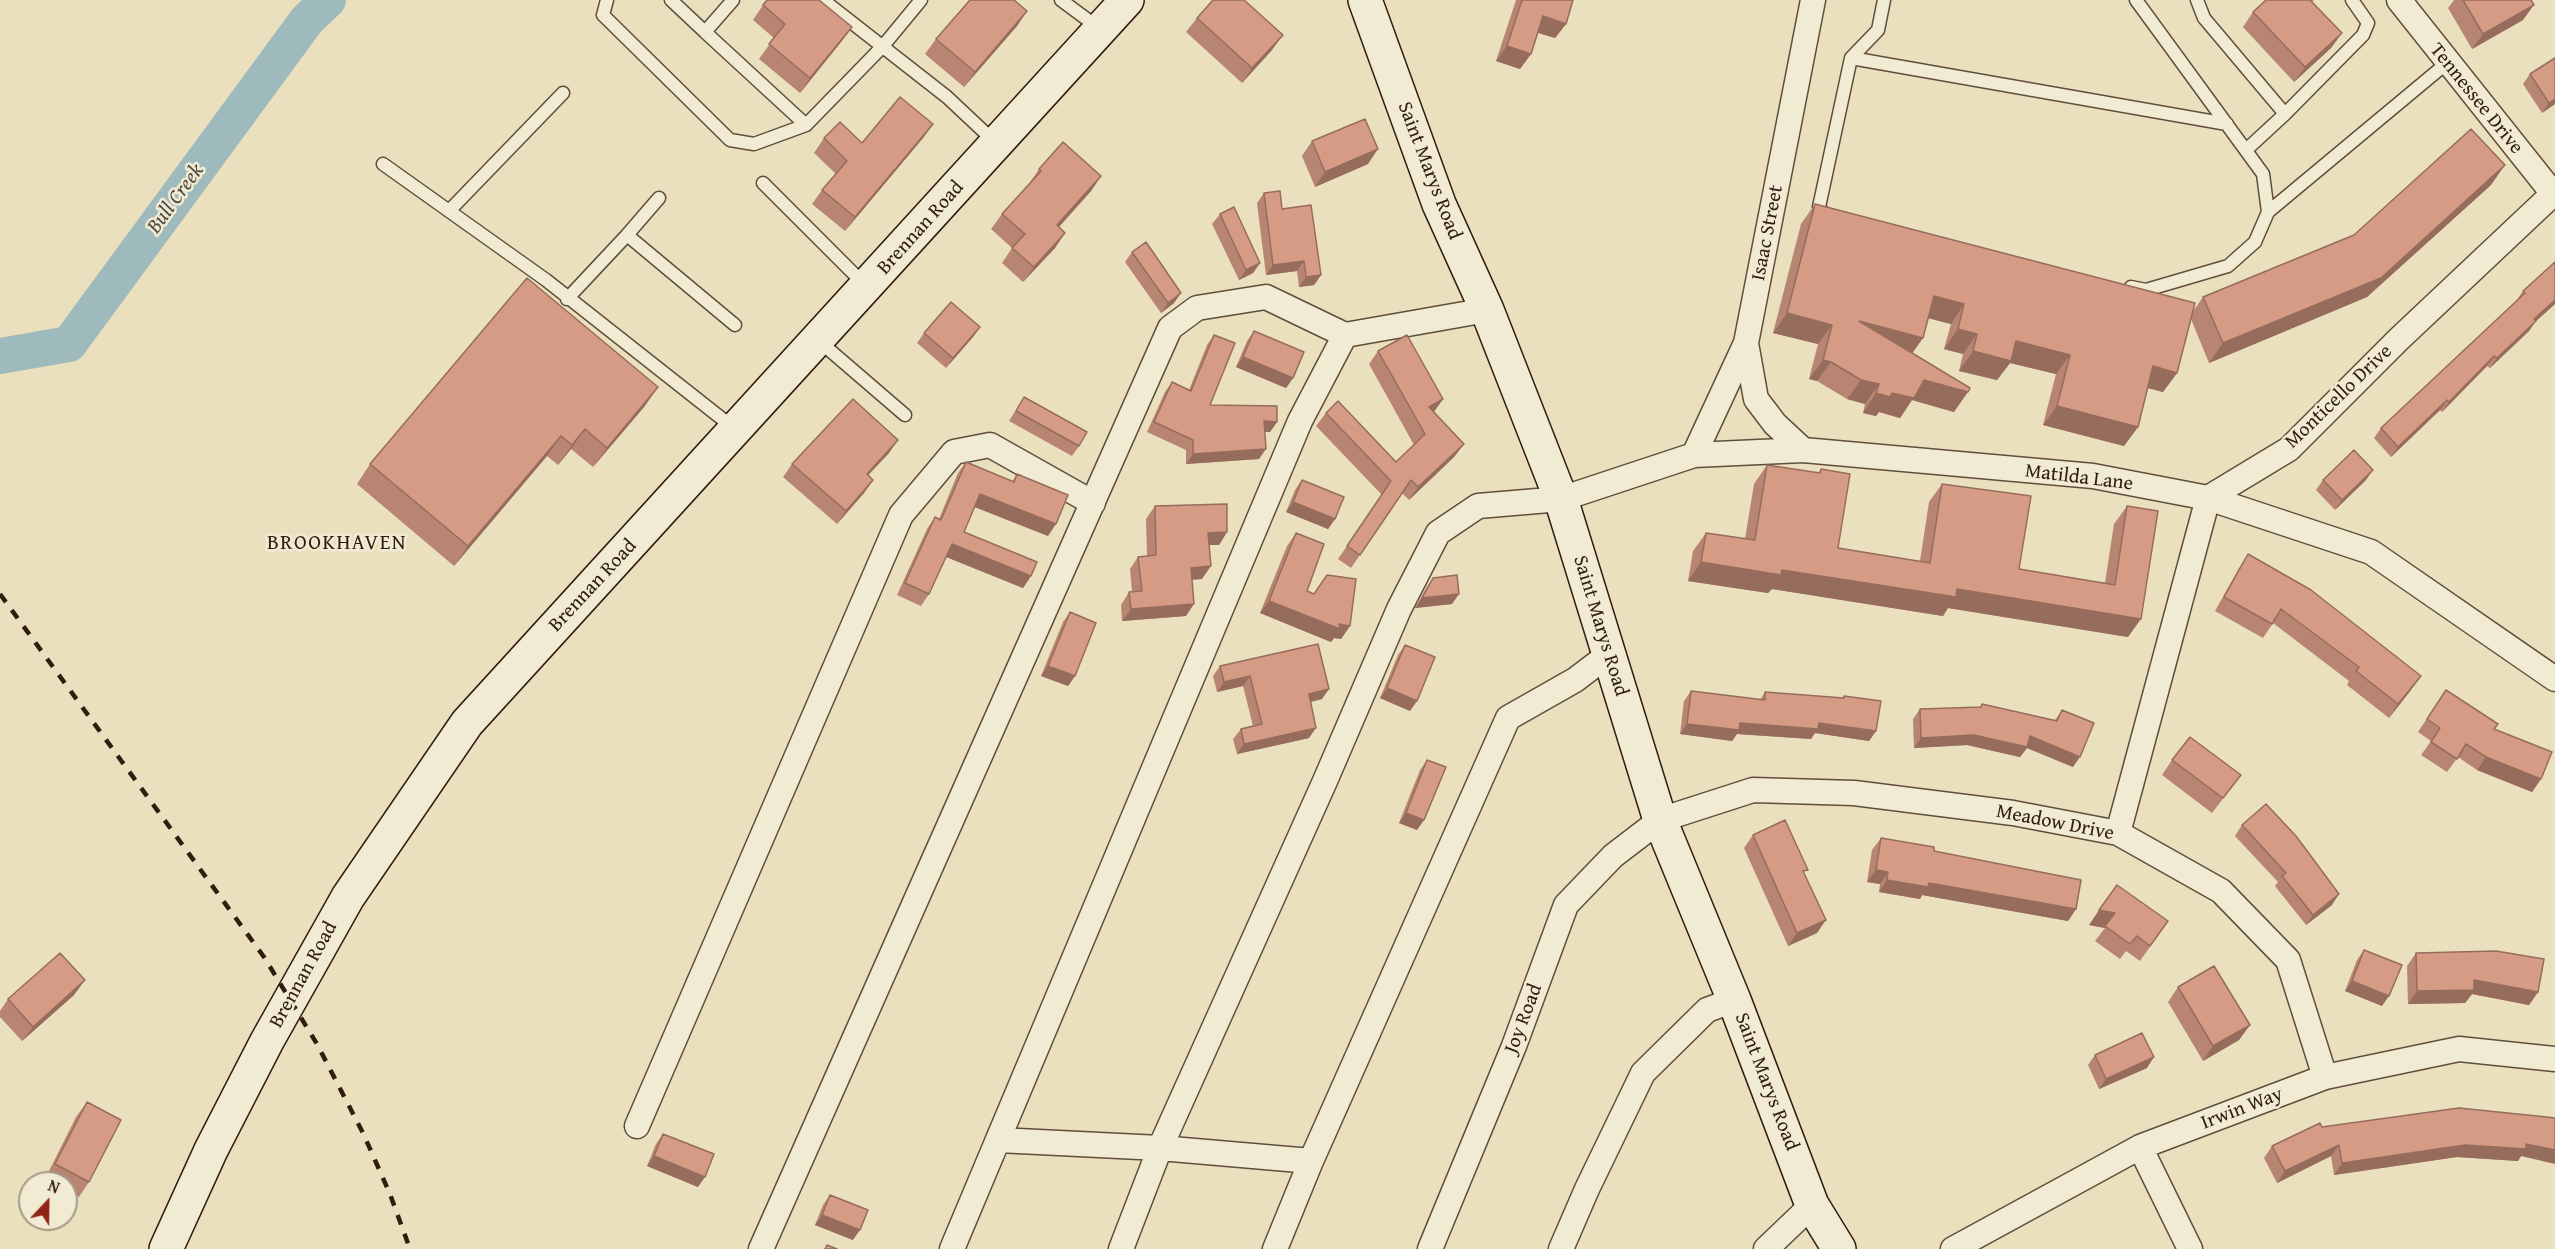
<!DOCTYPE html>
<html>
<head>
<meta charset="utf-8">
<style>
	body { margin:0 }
	#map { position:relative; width:2555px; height:1249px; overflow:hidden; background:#ebe0bd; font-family:"Gentium Book Plus",serif }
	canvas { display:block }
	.north { position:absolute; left:18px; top:1171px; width:60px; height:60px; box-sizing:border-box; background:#f2ebd4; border:2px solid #a49986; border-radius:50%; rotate:22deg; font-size:16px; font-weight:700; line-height:24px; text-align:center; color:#301d10 }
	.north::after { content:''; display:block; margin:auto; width:21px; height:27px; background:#8f2418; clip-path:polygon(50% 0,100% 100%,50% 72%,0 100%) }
</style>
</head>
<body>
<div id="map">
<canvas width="2555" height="1249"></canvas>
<div class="north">N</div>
</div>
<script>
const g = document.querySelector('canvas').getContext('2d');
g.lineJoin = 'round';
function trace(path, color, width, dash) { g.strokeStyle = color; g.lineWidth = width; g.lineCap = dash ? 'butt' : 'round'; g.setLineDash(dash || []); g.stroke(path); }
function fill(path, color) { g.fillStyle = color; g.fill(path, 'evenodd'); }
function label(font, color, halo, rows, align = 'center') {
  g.font = font + ' "Gentium Book Plus",serif'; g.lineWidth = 5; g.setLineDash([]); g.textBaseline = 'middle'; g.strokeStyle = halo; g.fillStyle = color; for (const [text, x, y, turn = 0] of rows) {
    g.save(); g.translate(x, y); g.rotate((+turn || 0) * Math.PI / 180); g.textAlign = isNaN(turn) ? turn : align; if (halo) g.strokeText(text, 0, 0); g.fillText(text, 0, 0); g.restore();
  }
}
trace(new Path2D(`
	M0,356L69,344L307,20L328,0`), '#9fbabd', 36);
const lane = new Path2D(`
	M607,0L603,15L730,140L754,144L806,125
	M671,0L705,32
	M733,0L705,32L806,125L883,46L921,0
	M823,0L947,97L996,143
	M1061,0L1100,29
	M2197,0L2204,18L2285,114
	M1851,58L2227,124
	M2246,150L2285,114L2363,35L2368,23L2352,0
	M383,164L546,280L735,429
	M763,183L864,284
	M449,211L563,93
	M2268,212L2447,63
	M1827,218L1819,207L1851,58L1878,30L1884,0
	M627,235L659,198
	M2131,287L2146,290L2228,266L2255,242L2268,212L2263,174L2136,0
	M567,299L627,235L735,325
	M819,341L905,415`);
const street = new Path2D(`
	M2399,0L2555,196
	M1803,450L1775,424L1756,399L1746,343L1813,0
	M1694,455L1746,343
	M2118,833L2208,498L2289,449L2399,339L2555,192
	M637,1126L901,515L954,452L990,445L1093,503
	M998,1140L1160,1148L1121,1249
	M2140,1147L2190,1249
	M1311,1161L1508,718L1575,680L1608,655
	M761,1249L1170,328L1197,308L1266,297L1345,335
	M952,1249L1300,421L1345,335L1487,310
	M1275,1249L1311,1161L1160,1148L1325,781L1399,609L1438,533L1478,506L1561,499L1694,455L1803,450L2093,476L2208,498L2371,552L2555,679
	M1430,1249L1514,1046L1566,905L1613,856L1660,820L1753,790L1854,793L2013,813L2118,833L2221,891L2288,960L2325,1077
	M1561,1249L1587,1189L1643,1073L1707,1010L1734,1000
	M1766,1249L1812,1205
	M1953,1249L2140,1147L2325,1077L2459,1049L2555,1059`);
const secondary = new Path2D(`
	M1365,0L1439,204L1487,310L1561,499L1660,820L1734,1000L1812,1205L1839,1249
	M166,1249L211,1150L267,1041L348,897L467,723L1127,0`);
trace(lane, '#5f4e3b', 15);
trace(street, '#5f4e3b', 27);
trace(secondary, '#301d10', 36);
trace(lane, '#f2ebd4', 12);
trace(street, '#f2ebd4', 24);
trace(secondary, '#f2ebd4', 33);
trace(new Path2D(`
	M0,594L264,957L317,1044L363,1133L390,1194L410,1249`), '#301d10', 4.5, [10, 10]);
fill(new Path2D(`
	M1516,0H1573L1566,24L1555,38L1538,33L1531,54L1520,69L1496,61Z
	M2266,0H2314L2312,2L2342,33L2331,48L2294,82L2243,27L2253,12Z
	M2454,0H2531L2523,20L2472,49L2448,8Z
	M763,5L852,27L841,42L800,93L759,59L774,38L753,20Z
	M1027,11L1017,26L964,87L925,54L936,39Z
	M1197,18L1272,50L1242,83L1186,32Z
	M2530,74L2555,104L2542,113L2523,84Z
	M933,124L923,138L845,231L812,204L822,190L836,174L814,153L824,138L862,143Z
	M1312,141L1368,164L1315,187L1302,156Z
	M1039,169L1101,176L1091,191L1059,227L1055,248L1023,282L1002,263L1012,248L991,229L1002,214L1029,184Z
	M2491,185L2367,297L2209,363L2191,319L2177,373L2163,392L2148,388L2138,427L2124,446L2043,425L2056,374L2010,363L1997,380L1959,371L1963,354L1944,349L1951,324L1928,318L1912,353L1954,412L1912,400L1900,418L1879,412L1876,416L1863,413L1865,404L1847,399L1817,381L1809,379L1818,344L1773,333L1801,224L1815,204L2192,313L2203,297Z
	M1264,193L1282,209L1321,275L1314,285L1299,287L1297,271L1266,275L1257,203Z
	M1220,214L1260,263L1253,273L1239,280L1212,224Z
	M1132,252L1174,303L1161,313L1125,262Z
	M2523,291L2555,304L2535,322L2529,331L2490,368L2487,366L2442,412L2440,410L2391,457L2374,438L2381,428L2517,301H2516Z
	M980,327L973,337L946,368L917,343L924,333Z
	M1254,331L1293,378L1286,388L1236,367L1247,341Z
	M1214,335L1210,405L1277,422L1270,432H1264L1259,459L1186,464V450L1147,432L1165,392L1172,382L1189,390L1207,345Z
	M1378,351L1443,399L1434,412L1464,444L1454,457L1409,500L1402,493L1351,568L1338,559L1382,495L1316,426L1326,413L1396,462L1414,445L1369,364Z
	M658,387L644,407L593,467L571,449L558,465L547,456L454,566L357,484L370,464Z
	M1024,397L1079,446L1072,456L1009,421Z
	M889,453L868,475L873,480L864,493L837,524L783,477L792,464Z
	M966,462L1012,482L1017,474L1048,536L975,507L964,532L1031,576L1023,588L946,557L929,594L921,606L897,595L927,529L935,517L939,519L958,473Z
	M1767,465L1818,473L1821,469L1838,548L1920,561L1929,502L1942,484L2019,569L2105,583L2114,524L2127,506L2128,637L1948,608L1943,616L1772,589L1768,593L1688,581L1693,551L1706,533L1745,539L1754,484Z
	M1302,480L1335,519L1328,529L1286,512L1295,490Z
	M2323,480H2366L2335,510L2316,490Z
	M1155,506L1227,532L1219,545H1209L1202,579L1192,580L1186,616L1122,621L1121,605L1129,592H1132L1130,569L1138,557L1147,556L1146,519Z
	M1296,533L1307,591L1350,626L1341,639L1334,638L1331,642L1260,613L1287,546Z
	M2248,554L2411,690L2389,718L2347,685L2349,681L2273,623L2263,638L2215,611L2239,568Z
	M1433,578L1452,604L1415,608L1426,588Z
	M1070,612L1075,676L1068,686L1041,676L1063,622Z
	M1405,645L1410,711L1380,698L1398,655Z
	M1220,666L1322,699L1310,702L1309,738L1237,754L1233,739L1241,729L1253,726L1243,686L1217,692L1213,676Z
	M2446,690L2494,729L2541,779L2532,792L2477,770L2458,757L2447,772L2421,755L2431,741L2418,732Z
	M1691,691L1760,700L1765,692L1843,698L1844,696L1876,731L1869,741L1815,733L1811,739L1737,734L1732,741L1680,734L1684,701Z
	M1982,704L2055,720L2062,710L2073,767L2027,748L2020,757L1967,745L1914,748L1913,719L1920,709L1980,707Z
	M1427,760L1424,820L1417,830L1399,823L1420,770Z
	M2172,760L2241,775L2212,813L2162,775Z
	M2242,825L2332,905L2306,925L2275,886L2278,882L2235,836Z
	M1753,835L1805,874L1817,933L1788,946L1744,848Z
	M1881,838L1934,851L2076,909L2068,921L1922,895L1920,899L1879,892L1880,884L1867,882L1872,850Z
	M2168,921L2140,961L2126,951L2120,959L2095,941L2105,928L2089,925Z
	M2364,950L2382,1006L2345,991L2357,960Z
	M2416,953L2538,992L2529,1005L2472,994L2465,1003L2408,1004L2407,966Z
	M2178,987L2250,1025L2239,1040L2203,1061L2168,1002Z
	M74,995L22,1041L0,1017V1011L8,999Z
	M2095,1055L2147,1068L2099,1089L2088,1065Z
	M87,1102L89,1182L79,1197L66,1190V1183H52L45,1179L76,1117Z
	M2322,1127L2521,1156L2518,1161L2457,1157L2334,1175L2331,1156L2277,1183L2264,1158L2272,1146Z
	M663,1134L698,1187L647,1166L656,1144Z
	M830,1195L853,1240L815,1225L823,1205Z`), '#b88572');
fill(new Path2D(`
	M2534,5L2523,20L2472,49L2483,34Z
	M1027,11L1017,26L964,87L975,72Z
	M1543,16L1566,24L1555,38L1533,31Z
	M852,27L841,42L800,93L810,78Z
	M2342,33L2331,48L2294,82L2305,67Z
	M1283,35L1272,50L1242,83L1252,68Z
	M1507,46L1531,54L1520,69L1496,61Z
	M2555,99V104L2542,113L2549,103Z
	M933,124L923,138L845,231L855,217Z
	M1378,149L1368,164L1315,187L1325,172Z
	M2505,165L2491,185L2367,297L2209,363L2223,343Z
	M1101,176L1091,191L1047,240L1057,225Z
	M1065,233L1055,248L1023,282L1034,267Z
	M1304,261L1297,271L1266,275L1273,265Z
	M1260,263L1253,273L1239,280L1246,270Z
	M1321,275L1314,285L1299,287L1306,277Z
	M1181,293L1174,303L1161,313L1168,303Z
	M1934,296L1964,304L1951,324L1920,316Z
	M2555,300V304L2535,322L2529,331L2490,368L2497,358L2534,319Z
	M1787,313L1832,325L1818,344L1773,333Z
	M1859,321L1923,338L1909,358Z
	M980,327L973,337L946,368L953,358Z
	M1958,329L1977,334L1963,354L1944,349Z
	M2016,341L2070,355L2056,374L2010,363L1997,380L1959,371L1973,351Z
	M2494,356L2487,366L2442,412L2449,402Z
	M1243,357L1293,378L1286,388L1236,367Z
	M1823,360L1831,362L1817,381L1809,379Z
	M2153,366L2177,373L2163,392L2140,386Z
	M1861,380L1879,384L1865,404L1847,399Z
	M1924,380L1968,392L1954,412L1912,400L1900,418L1879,412L1876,416L1863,413L1876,393Z
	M658,387L644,407L593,467L607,448Z
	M1443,399L1433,413L1429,407Z
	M2447,400L2440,410L2391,457L2398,447Z
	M2057,406L2138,427L2124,446L2043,425Z
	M1264,421L1277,422L1270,432L1257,431Z
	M585,429L571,449L558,465L572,445Z
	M561,436L547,456L454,566L468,546Z
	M898,440L889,453L857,487L867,474Z
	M1464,444L1454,457L1409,500L1418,487Z
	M1266,449L1259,459L1186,464L1193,454Z
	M2373,470L2366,480L2335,510L2342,500Z
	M873,480L864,493L837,524L846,511Z
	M980,494L1056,524L1048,536L972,506Z
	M1293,502L1335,519L1328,529L1286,512Z
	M1227,532L1219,545H1199L1208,533Z
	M952,544L1031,576L1023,588L944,556Z
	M1701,562L1782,570L1957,589L2141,619L2128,637L1948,608L1943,616L1772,589L1768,593L1688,581Z
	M1211,566L1202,579L1183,580L1191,568Z
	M1459,594L1452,604L1415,608L1422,598Z
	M1269,601L1350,626L1341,639L1334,638L1331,642L1260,613Z
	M1194,604L1186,616L1122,621L1131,609Z
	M1048,666L1075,676L1068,686L1041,676Z
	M1250,676L1243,686L1217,692L1224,682Z
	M2421,676L2411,690L2389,718L2398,704Z
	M1387,688L1417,701L1410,711L1380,698Z
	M1329,689L1322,699L1302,704L1309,694Z
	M1819,723L1876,731L1869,741L1815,733L1811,739L1737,734L1732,741L1680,734L1687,724Z
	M1316,728L1309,738L1237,754L1244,744Z
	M1974,735L2030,736L2080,757L2073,767L2027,748L2020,757L1967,745L1914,748L1921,738Z
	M2486,757L2541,779L2532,792L2477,770Z
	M1406,813L1424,820L1417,830L1399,823Z
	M1876,870L1888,872L1880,884L1867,882Z
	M1887,880L1929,883L2076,909L2068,921L1922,895L1920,899L1879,892Z
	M2339,894L2332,905L2306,925L2313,915Z
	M2099,910L2115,913L2105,928L2089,925Z
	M1826,920L1817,933L1788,946L1797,933Z
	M85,980L74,995L22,1041L33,1027Z
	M2474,980L2538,992L2529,1005L2472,994L2465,1003L2408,1004L2417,991Z
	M2352,981L2389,996L2382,1006L2345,991Z
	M2250,1025L2239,1040L2203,1061L2213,1046Z
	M2154,1057L2147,1068L2099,1089L2106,1079Z
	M2526,1144L2555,1150V1164L2521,1156L2518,1161L2457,1157L2334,1175L2342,1163L2465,1145Z
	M2339,1145L2331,1156L2277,1183L2285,1171Z
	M654,1156L705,1177L698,1187L647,1166Z
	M822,1215L860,1230L853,1240L815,1225Z`), '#966c5d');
const building = new Path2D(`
	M767,0H819L852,27L810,78L769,44L785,24L763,5Z
	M970,0H1014L1027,11L975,72L936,39Z
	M1213,0H1244L1283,35L1252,68L1197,18Z
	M1522,0H1573L1566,24L1543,16L1531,54L1507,46Z
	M2266,0H2310L2342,33L2305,67L2253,12Z
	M2463,0H2531L2534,5L2483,34Z
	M2555,58V99L2549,103L2530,74Z
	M900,97L933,124L855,217L822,190L847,161L824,138L840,122L862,143Z
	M1365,119L1378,149L1325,172L1312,141Z
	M2471,129L2505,165L2381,278L2223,343L2203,297L2354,235Z
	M1063,142L1101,176L1057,225L1065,233L1034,267L1012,248L1025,234L1002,214L1041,171L1039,169Z
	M1280,191L1282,209L1311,205L1321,275L1306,277L1304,261L1273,265L1264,193Z
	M1815,204L2195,303L2177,373L2153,366L2138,427L2057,406L2070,355L2016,341L2011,361L1973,351L1977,334L1958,329L1964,304L1934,296L1923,338L1859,321L1970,388L1968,392L1924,380L1914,398L1892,393L1890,397L1876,393L1879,384L1861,380L1831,362L1823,360L1832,325L1787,313Z
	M1234,207L1260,263L1246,270L1220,214Z
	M1146,242L1181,293L1168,303L1132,252Z
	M2555,262V300L2534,319L2536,321L2497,358L2494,356L2449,402L2447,400L2398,447L2381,428L2525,293L2523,291Z
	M527,278L658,387L607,448L585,429L572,445L561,436L468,546L370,464Z
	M951,302L980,327L953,358L924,333Z
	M1254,331L1304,352L1293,378L1243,357Z
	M1214,335L1235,343L1210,405L1277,406V422L1264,421L1266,449L1193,454V440L1154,422L1172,382L1191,391Z
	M1407,335L1443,399L1429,407L1464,444L1418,487L1411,480L1360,555L1347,546L1391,481L1326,413L1338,401L1396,462L1425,434L1378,351Z
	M1024,397L1087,432L1079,446L1016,411Z
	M853,399L898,440L867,474L873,480L846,511L792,464Z
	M2354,450L2373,470L2342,500L2323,480Z
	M966,462L1014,482L1017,474L1068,495L1056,524L980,494L964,532L1037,562L1031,576L952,544L929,594L905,583L935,517L941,520Z
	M1767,465L1820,473L1821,469L1850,474L1838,548L1930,563L1942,484L2031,496L2019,569L2115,585L2127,506L2158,511L2141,619L1957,589L1956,597L1782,570L1781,575L1701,562L1706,533L1755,540Z
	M1302,480L1344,497L1335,519L1293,502Z
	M1227,504V532L1208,533L1211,566L1191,568L1194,604L1131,609L1129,592L1142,591L1138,557L1156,555L1155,506Z
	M1296,533L1324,544L1307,591L1314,594L1327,575L1356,579L1350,626L1339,624L1340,629L1269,601Z
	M2248,554L2311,590L2421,676L2398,704L2356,671L2359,667L2281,609L2272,624L2224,597Z
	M1457,575L1459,594L1422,598L1433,578Z
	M1070,612L1096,623L1075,676L1048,666Z
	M1318,644L1329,689L1309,694L1316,728L1244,744L1241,729L1262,724L1250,676L1224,682L1220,666Z
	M1405,645L1435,657L1417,701L1387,688Z
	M2446,690L2498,724L2494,729L2552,752L2541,779L2486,757L2466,744L2457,759L2431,742L2440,728L2427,719Z
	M1691,691L1765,700V692L1844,698V696L1881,701L1876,731L1819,723L1818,729L1740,723L1739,730L1687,724Z
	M1982,704L2057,721L2062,710L2094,723L2080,757L2030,736L2027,747L1974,735L1921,738L1920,709L1981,707Z
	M2190,737L2241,775L2223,798L2172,760Z
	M1427,760L1446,767L1424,820L1406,813Z
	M2266,804L2296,836L2339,894L2313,915L2282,876L2286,873L2242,825Z
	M1785,820L1808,870L1803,871L1826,920L1797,933L1753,835Z
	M1881,838L1934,847V851L2081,880L2076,909L1929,883L1928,887L1887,880L1888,872L1876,870Z
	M2117,885L2168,921L2150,946L2137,936L2130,944L2105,926L2115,913L2099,910Z
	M2364,950L2402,965L2389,996L2352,981Z
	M2496,951L2544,959L2538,992L2474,980V990L2417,991L2416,953Z
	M60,953L85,980L33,1027L8,999Z
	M2214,966L2250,1025L2213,1046L2178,987Z
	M2142,1033L2154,1057L2106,1079L2095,1055Z
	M87,1102L121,1120L89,1182L55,1164Z
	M2459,1108L2547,1117L2555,1118V1150L2526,1144V1149L2465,1145L2342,1163L2339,1145L2285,1171L2272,1146L2320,1123L2322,1127Z
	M663,1134L714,1154L705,1177L654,1156Z
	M830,1195L868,1210L860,1230L822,1215Z
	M827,1245L837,1249H825Z`);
fill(building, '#d69b85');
trace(building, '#966c5d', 1.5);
label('20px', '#301d10', '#f2ebd4', [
	["Tennessee Drive",2476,99,51],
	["Saint Marys Road",1429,171,69],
	["Brennan Road",921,228,-48],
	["Isaac Street",1768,233,-79],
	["Monticello Drive",2339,397,-44],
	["Matilda Lane",2079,478,7],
	["Brennan Road",593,586,-47],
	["Saint Marys Road",1600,626,73],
	["Meadow Drive",2055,823,11],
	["Brennan Road",304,975,-61],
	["Joy Road",1524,1019,-69],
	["Saint Marys Road",1766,1082,69],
	["Irwin Way",2242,1109,-21]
]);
label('italic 21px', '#514c44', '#f2ebd4', [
	["Bull Creek",176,199,-54]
]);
g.letterSpacing = '1.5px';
label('21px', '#301d10', '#f2ebd4', [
	["BROOKHAVEN",337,544]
]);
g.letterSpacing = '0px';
</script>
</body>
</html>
